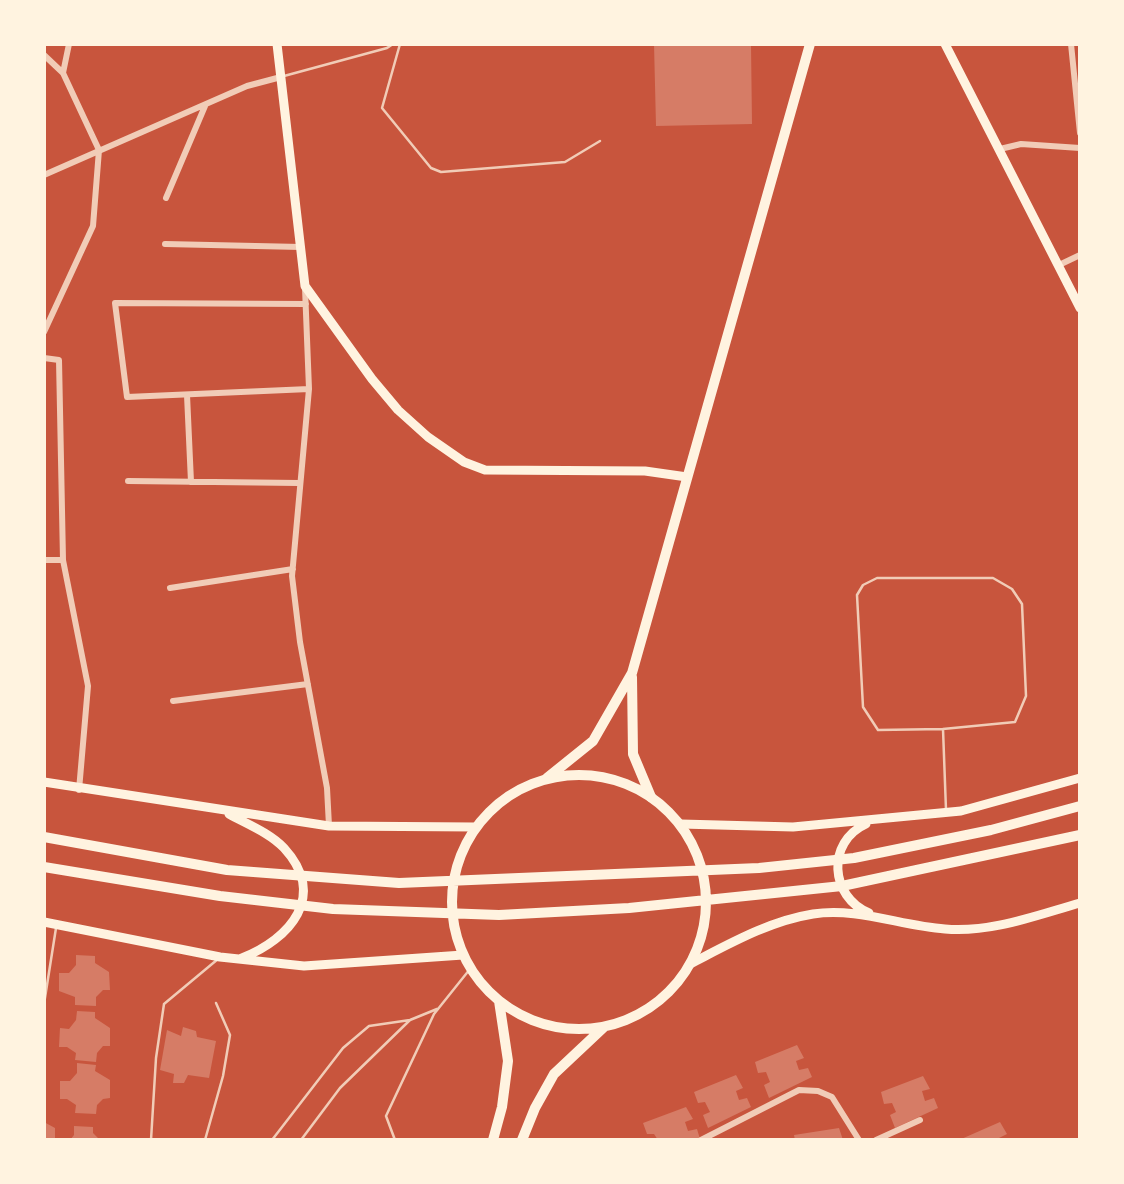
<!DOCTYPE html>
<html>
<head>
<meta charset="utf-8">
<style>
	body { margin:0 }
	#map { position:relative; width:1124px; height:1184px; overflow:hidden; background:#c8553d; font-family:"DejaVu Sans",sans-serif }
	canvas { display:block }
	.frame { position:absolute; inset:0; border:46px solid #fff3e0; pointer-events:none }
</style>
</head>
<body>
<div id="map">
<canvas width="1124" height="1184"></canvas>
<div class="frame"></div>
</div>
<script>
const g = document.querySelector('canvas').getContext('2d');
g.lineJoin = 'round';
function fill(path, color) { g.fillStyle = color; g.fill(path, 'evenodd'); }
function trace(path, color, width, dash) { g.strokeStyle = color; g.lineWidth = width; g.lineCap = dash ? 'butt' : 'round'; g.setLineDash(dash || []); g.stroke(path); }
fill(new Path2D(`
	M654,44H751L752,124L656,126Z
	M76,955L95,956V963L109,972L110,990H103L96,997V1006L75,1005V997L59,991V973H69L76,965Z
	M77,1011L95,1012V1018L110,1028V1046H103L97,1053L96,1062L75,1060L76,1053L67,1047H59L60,1028L69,1029L76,1020Z
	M183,1027L196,1031L197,1037L216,1041L209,1078L188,1075L184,1083H173L174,1074L160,1070L167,1030L181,1036Z
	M797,1045L804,1058L796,1061L799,1070L808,1068L812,1077L769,1098L764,1085L770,1082L766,1072L758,1073L755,1062Z
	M77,1063L96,1065L95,1071L110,1080V1098L103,1099L97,1105L96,1114L75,1113L76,1105L67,1099H60V1081H70L77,1073Z
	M736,1075L743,1088L736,1091L739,1100L747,1098L751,1107L708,1128L703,1115L710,1112L705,1102L698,1103L694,1092Z
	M923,1076L930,1089L922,1091L925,1101L934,1098L938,1108L895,1128L890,1115L896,1112L892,1103L884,1104L881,1092Z
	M686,1107L693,1119L685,1122L688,1131L697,1129L700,1139L658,1140L654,1134H647L643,1123Z
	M44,1122L55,1128V1140H44Z
	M1000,1122L1007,1134L999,1138L1001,1140H959Z
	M74,1126L93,1127V1133L100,1140H70L74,1135Z
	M839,1128L843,1140H795L794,1135Z`), '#d67c66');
trace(new Path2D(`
	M400,44L382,108L431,168L441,172L565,162L600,141
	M284,76L387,48L393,44
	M943,729L1015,722L1026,696L1022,604L1012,589L993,578H877L863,585L857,595L863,707L878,730L943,729L946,810
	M44,1004L56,928
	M151,1140L156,1058L164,1004L218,959
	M205,1140L223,1076L230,1035L216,1003
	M272,1140L343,1048L369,1026L410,1020L437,1009
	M301,1140L340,1088L410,1020
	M395,1140L386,1116L434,1014L470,969`), '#f1ccb7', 2.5);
trace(new Path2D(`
	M1071,44L1080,133
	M44,55L63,73L99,150L93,226L44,332
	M63,73L69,44
	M1000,149L1021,144L1080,148
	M44,175L247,86L281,77
	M166,198L205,106
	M165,244L301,247
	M1059,265L1080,255
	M305,288L309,389L292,576L300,642L327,788L329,826
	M306,304L115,303L127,397L309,389
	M44,358L59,360L63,560L88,686L79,790
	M187,395L191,482
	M128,481L299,483
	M44,560H63
	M170,588L293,569
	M173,701L308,684
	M701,1140L799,1090L818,1091L832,1097L859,1140
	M876,1140L920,1120`), '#f1ccb7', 6);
trace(new Path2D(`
	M277,44L305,286L372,379L398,410L428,437L464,462L485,470L645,471L687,477
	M945,44L1080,308
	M44,782L329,826L475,827
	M229,814C247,824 270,833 284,848C328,896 290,939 242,958
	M681,824L793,827L961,811L1080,778
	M866,824C826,842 830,897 869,913
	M44,922L220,957L304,966L463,955
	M690,964C729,944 769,921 813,914C857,907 901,926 945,929C991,933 1037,915 1080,903`), '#fff3e0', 9);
trace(new Path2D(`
	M632,677L633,754L651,797
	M547,778L593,741L632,673L810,44`), '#fff3e0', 10);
trace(new Path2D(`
	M452 902a127 127 0 1 1 254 0a127 127 0 1 1-254 0Z
	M44,837L227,870L399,883L759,868L854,858L991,830L1080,806
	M44,867L220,896L333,909L499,915L629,908L842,886L1080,835
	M493,1140L502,1107L508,1061L499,1001
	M522,1140L535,1108L554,1074L604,1027`), '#fff3e0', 10);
</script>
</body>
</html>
